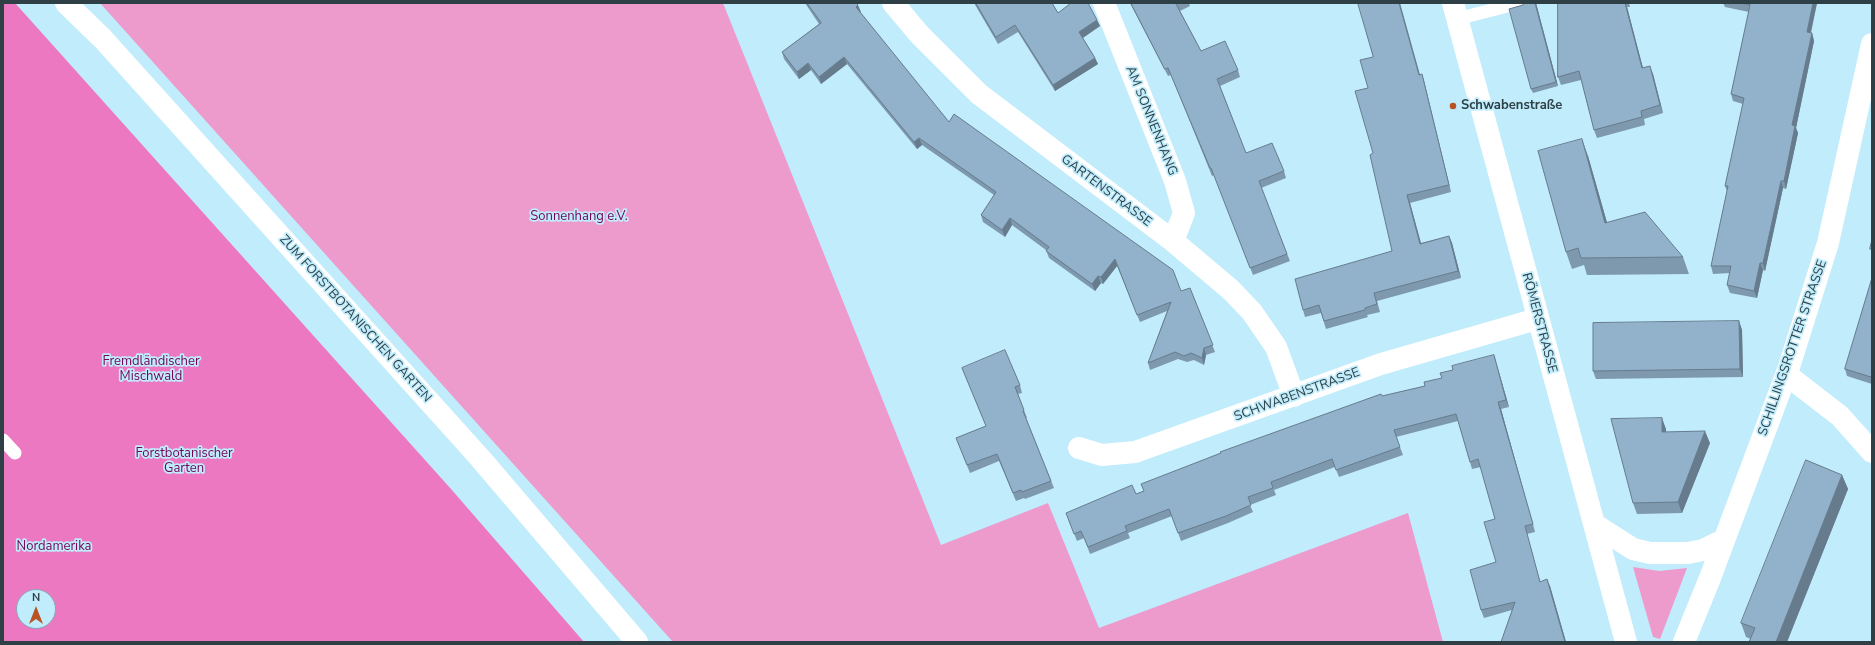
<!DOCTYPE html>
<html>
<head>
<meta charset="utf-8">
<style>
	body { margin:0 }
	#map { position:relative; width:1875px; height:645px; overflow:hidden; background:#c0ecfc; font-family:"Nunito Sans",sans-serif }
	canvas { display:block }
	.frame { position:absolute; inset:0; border:4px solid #2e4046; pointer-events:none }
	.north { position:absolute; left:16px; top:589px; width:40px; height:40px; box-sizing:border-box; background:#c0ecfc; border:1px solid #86a7b3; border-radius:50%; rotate:0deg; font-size:11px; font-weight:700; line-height:16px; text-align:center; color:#2e4046 }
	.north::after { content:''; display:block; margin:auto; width:14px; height:18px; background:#b85324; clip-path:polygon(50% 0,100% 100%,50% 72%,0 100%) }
</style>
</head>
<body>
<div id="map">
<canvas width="1875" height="645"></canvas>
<div class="frame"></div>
<div class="north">N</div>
</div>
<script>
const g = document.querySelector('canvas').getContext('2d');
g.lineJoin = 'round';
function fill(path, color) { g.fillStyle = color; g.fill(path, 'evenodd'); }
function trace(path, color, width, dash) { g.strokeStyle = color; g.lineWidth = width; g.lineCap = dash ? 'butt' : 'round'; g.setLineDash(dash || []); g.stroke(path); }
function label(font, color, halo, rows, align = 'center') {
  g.font = font + ' "Nunito Sans",sans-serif'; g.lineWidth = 3.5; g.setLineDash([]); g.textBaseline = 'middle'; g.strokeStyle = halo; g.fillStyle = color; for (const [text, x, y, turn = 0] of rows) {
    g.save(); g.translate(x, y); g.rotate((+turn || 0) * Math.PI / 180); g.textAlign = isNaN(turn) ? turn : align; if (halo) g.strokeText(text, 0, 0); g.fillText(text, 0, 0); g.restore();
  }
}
fill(new Path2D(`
	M100,3H723L941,545L1048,503L1099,628L1408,513L1443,642H673Z
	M1633,567L1659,571L1687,568L1660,639L1653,637Z`), '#ed9acc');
fill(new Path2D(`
	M3,3H15L451,489L584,642H3ZM24,597H48V621H24Z`), '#eb78c1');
trace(new Path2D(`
	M1457,19L1519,3
	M3,440L15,453`), '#fff', 13);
trace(new Path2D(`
	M893,3L919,34L979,94L1173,241L1231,290L1252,312L1276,347L1294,396
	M1104,3L1175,181L1184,213L1173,241
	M1787,375L1840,416L1872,452
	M1079,448L1102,455L1135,452L1381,364L1537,319`), '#fff', 22);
trace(new Path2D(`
	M1453,3L1626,642
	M1594,524L1633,549L1650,553H1688L1703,550L1724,540
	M1684,642L1710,578L1789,367L1828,243L1872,44`), '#fff', 22);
trace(new Path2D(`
	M66,3L103,39L480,458L637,642`), '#fff', 22);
fill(new Path2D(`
	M805,3H856L860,13L949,122L1181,291L1190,288L1215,352L1206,355L1204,365L1194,360L1187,362L1178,359L1150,370L1148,363L1167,311L1140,322L1117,266L1103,284L1101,283L1095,291L1049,258L1046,250L1012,225L1005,237L983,222L981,215L994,195L922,145L917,149L847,64L821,84L811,70L799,79L784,59L782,52L819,24Z
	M974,3H1052L1058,13L1097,20L1100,26L1083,38L1095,58L1098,64L1055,91L1018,32L998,44Z
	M1130,3H1189L1190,6L1180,11L1201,51L1238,70L1240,77L1220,86L1246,153L1284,171L1286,178L1261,188L1290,261L1253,275L1214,175L1212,176L1171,75L1168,76Z
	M1536,3L1558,86L1533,93L1531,89Z
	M1558,3H1629L1630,7H1627L1643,68L1653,74L1663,113L1644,119L1645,125L1597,138L1594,130L1581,80L1561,85L1558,77Z
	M1723,3H1817L1811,33H1812L1814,41L1796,128L1798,133L1786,189L1783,188L1765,271L1763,270L1757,298L1730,293L1727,285L1730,273L1713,274L1711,266L1727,191L1725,186L1743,104L1733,101L1731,94L1749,12L1725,7Z
	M1420,74H1422L1424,81L1451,192L1410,203L1421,243L1449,236L1452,243L1461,278L1377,301L1380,312L1367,315L1368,317L1326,329L1321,313L1305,317L1303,310L1392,251L1373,153Z
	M1588,156L1607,223L1683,257L1689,274L1587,275L1584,265L1572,269L1566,252Z
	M1872,278V384L1847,376L1845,369Z
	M1739,321L1742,330L1743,377L1596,379L1593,371Z
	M1494,355L1496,362L1509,407L1501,409L1535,532L1527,534L1540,581L1550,586L1566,642H1501L1512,610L1484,618L1481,610L1496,562L1495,519L1481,467L1472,469L1458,421L1396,437L1403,455L1339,477L1335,467L1274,490L1276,495L1250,505L1253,512L1228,523L1181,541L1172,516L1128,533L1130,538L1090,554L1084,538L1077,541L1066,513L1136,494L1382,396L1425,386L1442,378L1453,370Z
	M962,368L1020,385L1022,393L1018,394L1027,418H1026L1054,488L1025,499L1024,498L1016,501L999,461L970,473L956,438L986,426Z
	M1666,429V432L1710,443L1682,513L1637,514L1633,503Z
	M1842,475L1848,489L1787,642H1749L1751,639L1746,637L1741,623Z`), '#7e98ae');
fill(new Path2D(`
	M1399,3H1400L1422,82L1419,75Z
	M1535,3H1536L1558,86L1556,82Z
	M1625,3L1627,7L1645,76L1642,68Z
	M1813,3H1817L1809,40L1807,32Z
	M858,5L861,12L858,14L856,7Z
	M1097,20L1100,26L1081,39L1079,32Z
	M1812,33L1814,41L1796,128L1798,133L1786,189L1784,181L1792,125Z
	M844,57L847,64L821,84L819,77Z
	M1095,58L1098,64L1055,91L1053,85Z
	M808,63L811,70L799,79L797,72Z
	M1650,66L1653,74L1663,113L1660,105Z
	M1422,74L1424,81L1451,192L1449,185Z
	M919,138L922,145L917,149L914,142Z
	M1582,139L1588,156L1612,240L1605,223Z
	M1781,181L1783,188L1765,271L1763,263Z
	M1407,195L1410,203L1423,251L1420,244Z
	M1010,218L1012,225L1005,237L1002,230Z
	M1449,236L1452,243L1461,278L1458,271Z
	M1115,259L1117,266L1103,284L1101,277Z
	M1760,263L1763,270L1757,298L1754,291Z
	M1098,276L1101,283L1095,291L1092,284Z
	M1739,321L1742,330L1743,377L1740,369Z
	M1204,348L1206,355L1204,365L1202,358Z
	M1494,355L1496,362L1509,407L1506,400Z
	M1498,402L1501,409L1535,532L1533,524Z
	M1662,418L1666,429V444L1662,432Z
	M1705,431L1710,443L1682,513L1678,502Z
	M1842,475L1848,489L1787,642H1776Z
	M1547,579L1550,586L1566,642H1565Z`), '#667c8d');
const building = new Path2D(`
	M807,3H856L858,5L856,7L949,122L954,114L1173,270L1181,291L1190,288L1213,345L1204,348L1202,358L1191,353L1184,356L1175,352L1148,363L1171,302L1137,315L1115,259L1101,277L1098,276L1092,284L1046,251L1049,247L1010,218L1002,230L981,215L996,192L919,138L914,142L844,57L819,77L808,63L797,72L782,52L821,23Z
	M976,3H1052L1058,13L1071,3H1088L1097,20L1079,32L1095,58L1053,85L1015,25L996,37Z
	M1131,3H1179L1176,4L1201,51L1225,41L1238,70L1217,79L1246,153L1272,143L1284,171L1259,181L1287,254L1250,268L1211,168H1210L1168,68L1165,69Z
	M1358,3H1399L1419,75L1422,74L1449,185L1407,195L1420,244L1449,236L1458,271L1374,293L1377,304L1365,308V310L1324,321L1319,305L1303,310L1295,279L1392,251L1370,155L1373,153L1355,91L1368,88L1360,60L1373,57Z
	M1523,3H1535L1556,82L1531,89L1509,9L1523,5Z
	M1558,3H1625L1642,68L1650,66L1660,105L1641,111L1642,117L1594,130L1579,71L1558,77Z
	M1739,3H1813L1807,32L1812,33L1792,125L1795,126L1784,181H1781L1763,263H1760L1754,291L1727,285L1731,266H1711L1728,186H1725L1744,98L1731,94L1750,5Z
	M1582,139L1605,223L1645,212L1683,257L1581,258L1578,248L1566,252L1538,151Z
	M1872,240V250L1870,249Z
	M1872,278V374L1871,377L1845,369Z
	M1739,321L1740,369L1593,371V323Z
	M1005,350L1020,385L1015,387L1024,410L1023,411L1051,481L1022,492L1021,490L1013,493L997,454L967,465L956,438L986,426L962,368Z
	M1494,355L1506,400L1498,402L1533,524L1525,526L1540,582L1547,579L1565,642H1501L1515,602L1481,610L1470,570L1496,562L1484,522L1495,519L1478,459L1470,462L1456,414L1394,430L1400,447L1336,470L1332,459L1271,482L1273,488L1248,497L1251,505L1226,516L1178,533L1169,509L1125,526L1127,531L1088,547L1081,531L1074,534L1066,513L1132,485L1136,494L1144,491L1141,484L1221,453L1220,452L1381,394L1382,396L1425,386L1424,382L1442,378L1440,373L1453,370L1452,366Z
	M1662,418V432L1705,431L1678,502L1633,503L1611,419Z
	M1806,460L1842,475L1776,642H1749L1755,628L1741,623Z`);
fill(building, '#92b1ca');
trace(building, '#667c8d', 1);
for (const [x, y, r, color] of [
	[1453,106,4,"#b85324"]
]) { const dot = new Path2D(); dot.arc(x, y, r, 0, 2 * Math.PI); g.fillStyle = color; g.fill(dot); trace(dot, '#c0ecfc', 1.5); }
label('bold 13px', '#2e4046', '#c0ecfc', [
	["Schwabenstraße",1461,106]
], 'left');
label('13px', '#2e4046', '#c0ecfc', [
	["AM SONNENHANG",1151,121,68],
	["GARTENSTRASSE",1106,191,37],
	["ZUM FORSTBOTANISCHEN GARTEN",355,319,48],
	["RÖMERSTRASSE",1539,323,75],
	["SCHILLINGSROTTER STRASSE",1793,348,-71],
	["SCHWABENSTRASSE",1297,395,-20]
]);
label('13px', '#720556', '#c0ecfc', [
	["Sonnenhang e.V.",579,217],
	["Fremdländischer",151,362],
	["Mischwald",151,377],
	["Forstbotanischer",184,454],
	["Garten",184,469],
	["Nordamerika",54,547]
]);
</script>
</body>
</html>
